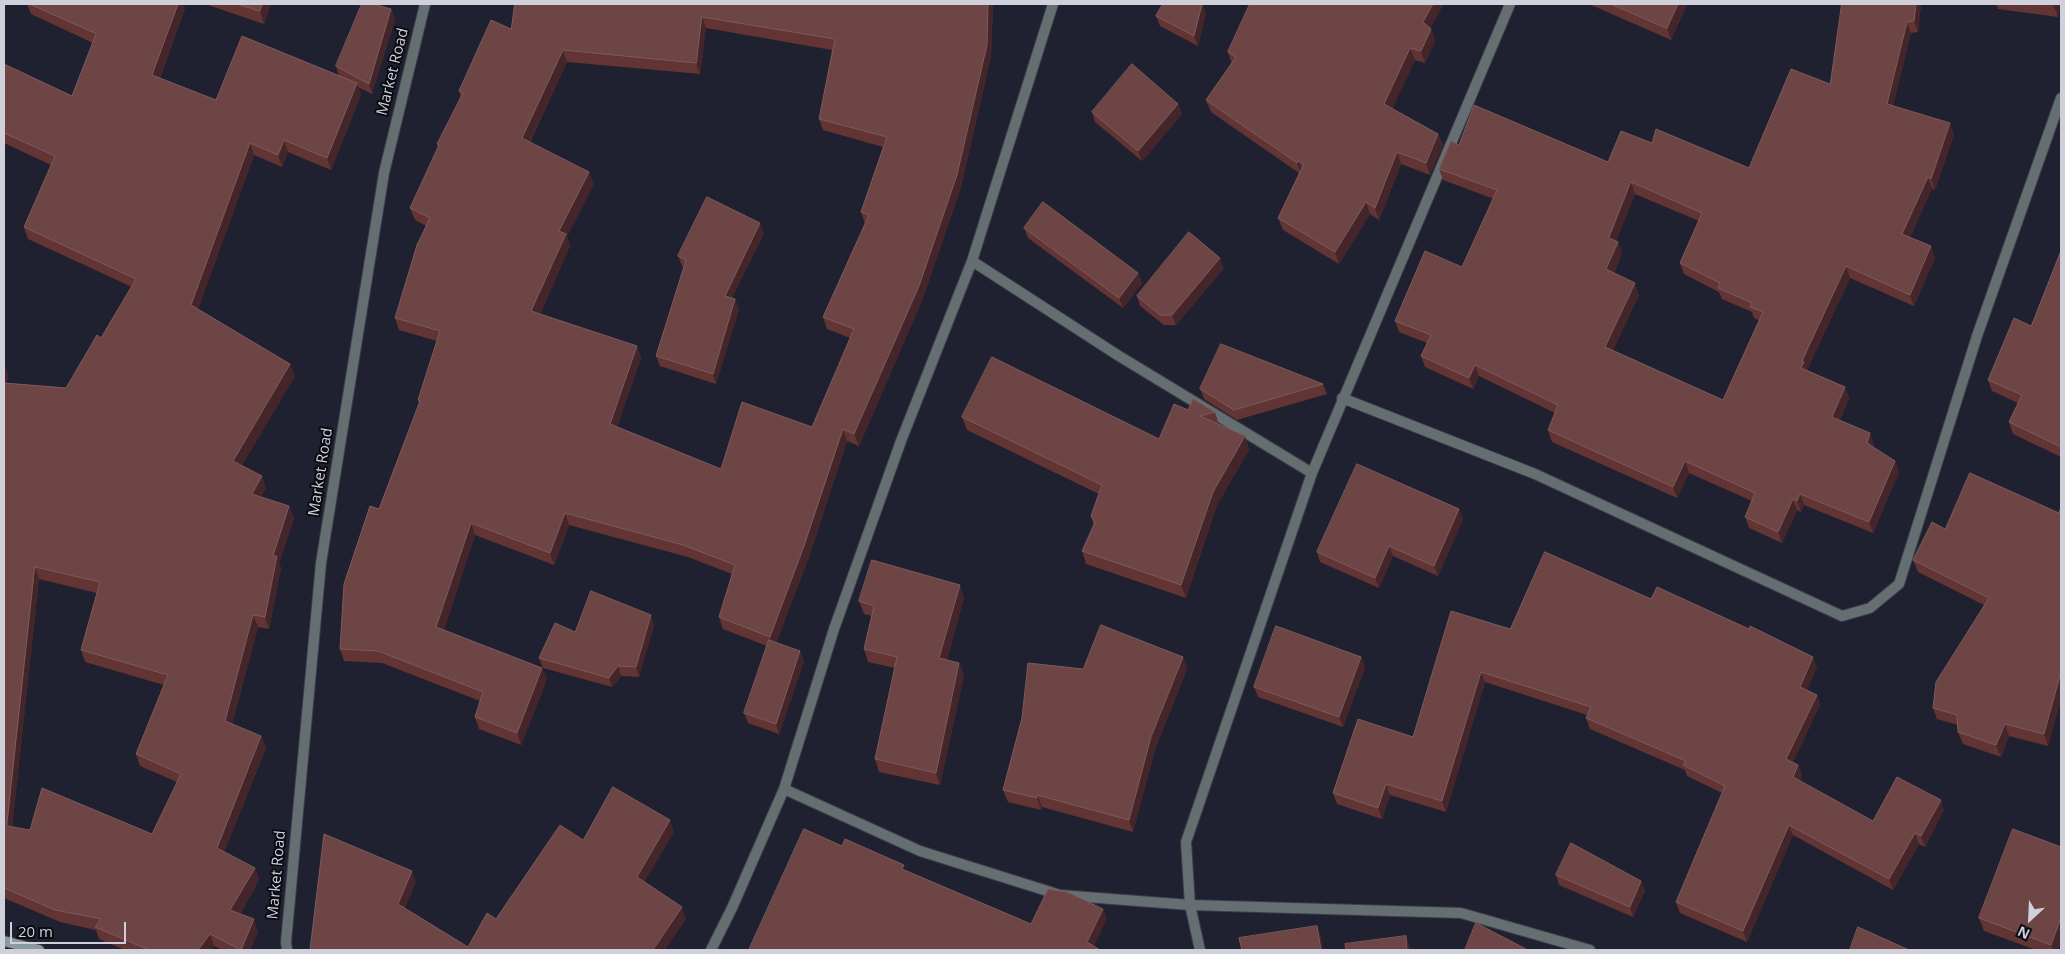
<!DOCTYPE html>
<html>
<head>
<meta charset="utf-8">
<style>
	body { margin:0 }
	#map { position:relative; width:2065px; height:954px; overflow:hidden; background:#202130; font-family:"Open Sans",sans-serif }
	canvas { display:block }
	.frame { position:absolute; inset:0; border:5px solid #cfd0da; pointer-events:none }
	.north { position:absolute; left:2005px; top:894px; width:50px; height:50px; -webkit-text-stroke:4px #0b0b12; paint-order:stroke; rotate:205deg; font-size:14px; font-weight:700; line-height:20px; text-align:center; color:#cfd0da }
	.north::after { content:''; display:block; margin:auto; width:18px; height:22px; background:#cfd0da; clip-path:polygon(50% 0,100% 100%,50% 72%,0 100%) }
	.scale { position:absolute; left:10px; top:922px; width:116px; height:22px; box-sizing:border-box; border:2px solid #cfd0da; border-top:0; padding-left:6px; font-size:15px; line-height:18px; white-space:nowrap; color:#cfd0da; -webkit-text-stroke:4px #0b0b12; paint-order:stroke }
</style>
</head>
<body>
<div id="map">
<canvas width="2065" height="954"></canvas>
<div class="frame"></div>
<div class="north">N</div>
<div class="scale">20 m</div>
</div>
<script>
const g = document.querySelector('canvas').getContext('2d');
g.lineJoin = 'round';
function trace(path, color, width, dash) { g.strokeStyle = color; g.lineWidth = width; g.lineCap = dash ? 'butt' : 'round'; g.setLineDash(dash || []); g.stroke(path); }
function fill(path, color) { g.fillStyle = color; g.fill(path, 'evenodd'); }
function label(font, color, halo, rows, align = 'center') {
  g.font = font + ' "Open Sans",sans-serif'; g.lineWidth = 4; g.setLineDash([]); g.textBaseline = 'middle'; g.strokeStyle = halo; g.fillStyle = color; for (const [text, x, y, turn = 0] of rows) {
    g.save(); g.translate(x, y); g.rotate((+turn || 0) * Math.PI / 180); g.textAlign = isNaN(turn) ? turn : align; if (halo) g.strokeText(text, 0, 0); g.fillText(text, 0, 0); g.restore();
  }
}
const street = new Path2D(`
	M972,261L1119,356L1312,473
	M1342,398L1535,474L1842,616L1870,608L1899,584L1977,336L2061,98
	M784,789L920,851L1060,895L1190,905L1461,913L1590,950
	M287,950L286,942L321,563L384,173L425,4
	M711,950L732,908L784,789L834,629L901,441L972,261L1053,4
	M1200,950L1190,905L1186,842L1312,473L1510,4`);
const secondary = new Path2D(`
	M4,941L39,950`);
trace(street, '#3c3d4b', 12);
trace(secondary, '#3c3d4b', 12);
trace(street, '#656f71', 10);
trace(secondary, '#8a9b9e', 10);
fill(new Path2D(`
	M27,4H183L185,8L160,78L216,100L339,76L336,66L391,9L395,19L372,94L358,87L361,95L331,170L288,152L282,167L254,155L198,309L290,364L295,376L242,465L266,488L261,497L294,518L279,563L281,568L269,629L258,627L232,724L261,736L266,748L224,852L255,868L259,880L240,914L258,931L250,950H223L214,946L211,950H125L99,939L96,930L60,922L4,898V364L8,374L7,383L66,388L101,338L132,287L28,239L24,227L51,165L4,143V64L72,96L93,43L31,14ZM39,579L97,593L81,650L85,662L164,685L136,754L140,766L177,782L152,834L30,830L12,827Z
	M205,4H271L264,24Z
	M515,4H993L991,56L961,187L923,298L859,446L847,441L809,557L776,643L804,661L779,734L748,723L744,713L767,646L723,629L719,617L732,574L688,557L569,525L554,565L475,535L444,630L542,668L547,679L521,745L479,729L475,717L480,701L382,663L344,661L340,649L379,509L419,403L418,400L437,341L399,330L395,318L426,226L415,220L410,208L438,147L437,144L461,98L459,91L511,29ZM706,28L832,50L819,119L823,130L883,147L861,212L865,224L823,317L827,329L850,338L812,427L721,469L617,427L641,358L637,346L540,314L570,246L567,236L594,184L530,142L567,62L700,74Z
	M1202,4L1206,13L1198,46L1160,26L1156,16Z
	M1589,4H1687L1671,40Z
	M1842,4H1921L1918,32L1911,33L1893,106L1954,134L1935,190L1932,188L1910,237L1935,258L1914,306L1850,278L1807,370L1845,387L1849,398L1840,420L1874,444L1873,447L1895,461L1899,472L1873,533L1804,505L1801,512L1797,510L1782,543L1749,528L1745,517L1752,501L1689,473L1677,498L1552,442L1548,430L1555,413L1479,376L1473,389L1425,367L1421,356L1427,343L1399,332L1395,321L1462,267L1494,199L1443,180L1439,169L1459,145L1608,162L1652,143L1749,168L1830,84ZM1635,194L1699,221L1680,263L1684,274L1719,292L1722,299L1752,312L1754,318L1759,320L1723,400L1613,350L1639,295L1614,273L1622,253L1618,242L1616,241Z
	M1996,4H2060L2058,17L1998,9Z
	M1430,28L1435,41L1425,63L1415,60L1392,109L1438,134L1443,145L1430,175L1401,164L1379,220L1370,214L1339,264L1283,230L1278,218L1299,173L1211,112L1206,100L1232,64L1228,52Z
	M1178,104L1182,114L1142,161L1095,122L1092,112Z
	M1024,228L1138,273L1142,283L1123,308L1028,238Z
	M764,233L732,298L735,299L739,309L716,384L660,366L656,356L684,267L682,266L678,256Z
	M2061,251V457L2013,434L2009,422L2018,403L1992,391L1988,380L2031,326Z
	M1224,268L1176,325H1164L1140,306L1137,296Z
	M1323,384L1327,394L1237,420L1204,399L1200,389Z
	M1188,410L1215,412L1219,425L1245,436L1249,450L1217,505L1186,598L1086,564L1082,551L1094,525L1091,516L1099,494L967,430L962,417L1159,439Z
	M2061,507V699L2048,746L2009,736L2001,757L1963,744L1958,732V725L1937,719L1933,708L1984,605L1918,572L1913,560L1945,529L2059,513Z
	M1459,509L1463,519L1438,576L1393,556L1379,588L1320,562L1317,552Z
	M964,597L947,660L959,663L964,675L940,785L879,772L875,759L895,668L868,662L864,649L872,616L864,614L859,601Z
	M1651,599L1817,667L1807,690L1817,695L1820,705L1793,762L1798,765L1802,775L1800,781L1873,821L1944,810L1925,847L1919,844L1893,890L1793,835L1747,942L1680,913L1676,902L1722,793L1687,776L1685,770L1590,729L1586,718L1587,715L1485,682L1446,812L1390,795L1382,819L1337,804L1333,793L1413,737L1510,629Z
	M654,625L639,677L621,676L612,687L543,668L539,658L575,632Z
	M1183,657L1187,669L1155,749L1133,832L1042,807L1041,810L1008,802L1003,790Z
	M1361,657L1365,667L1343,727L1258,697L1254,687Z
	M2061,847V942L2058,950H2036L1984,931L1979,918Z
	M1556,875L1641,881L1645,891L1633,917L1559,885Z`), '#623433');
fill(new Path2D(`
	M178,4H183L185,8L156,87L152,75Z
	M262,4H271L264,24L260,11Z
	M988,4H993L991,56L961,187L923,298L859,446L854,434Z
	M1202,4L1206,13L1198,46L1194,36Z
	M1433,4H1444L1427,34L1423,22Z
	M1678,4H1687L1671,40L1667,28Z
	M1916,4H1921L1918,32L1914,21Z
	M2053,4H2060L2058,17Z
	M391,9L395,19L372,94L369,84Z
	M702,17L706,28L700,74L696,63Z
	M1907,22L1911,33L1891,115L1887,104Z
	M1431,29L1435,41L1425,63L1421,51Z
	M1410,48L1415,60L1389,116L1384,104Z
	M563,50L567,62L526,149L522,138Z
	M357,83L361,95L331,170L327,158Z
	M1178,104L1182,114L1142,161L1138,151Z
	M1950,123L1954,134L1935,190L1931,179Z
	M1438,134L1443,145L1430,175L1426,163Z
	M284,140L288,152L282,167L278,155Z
	M250,143L254,155L195,317L191,305Z
	M1397,152L1401,164L1379,220L1375,208Z
	M1299,161L1303,173L1302,175L1297,163Z
	M589,172L594,184L567,236L570,246L536,323L531,311L559,231Z
	M1928,177L1932,188L1906,245L1902,234Z
	M1631,182L1635,194L1613,249L1609,238Z
	M1366,202L1370,214L1339,264L1335,252Z
	M760,223L764,233L728,306L725,296Z
	M1618,242L1622,253L1610,281L1606,269Z
	M1931,246L1935,258L1914,306L1910,295Z
	M1220,258L1224,268L1176,325L1172,315Z
	M1846,266L1850,278L1807,370L1808,373L1801,368L1802,361Z
	M1138,273L1142,283L1123,308L1119,298Z
	M1635,283L1639,295L1609,358L1605,347Z
	M735,299L739,309L716,384L713,374Z
	M637,346L641,358L614,436L610,424Z
	M4,364L8,374L6,395L4,388Z
	M290,364L295,376L237,473L233,461Z
	M1475,365L1479,376L1473,389L1469,378Z
	M1845,387L1849,398L1836,428L1832,417Z
	M843,429L847,441L809,557L774,649L770,637Z
	M1870,433L1874,444L1871,454L1867,443Z
	M1245,436L1249,450L1217,505L1186,598L1181,585L1213,492Z
	M1685,461L1689,473L1677,498L1673,487Z
	M1895,461L1899,472L1873,533L1869,522Z
	M262,476L266,488L256,506L252,494Z
	M1800,494L1804,505L1801,512L1797,501Z
	M1793,499L1797,510L1782,543L1778,532Z
	M289,506L294,518L279,563L281,568L269,629L265,617L273,556Z
	M1459,509L1463,519L1438,576L1434,566Z
	M565,513L569,525L554,565L550,553Z
	M471,523L475,535L441,639L436,627Z
	M1389,546L1393,556L1379,588L1375,578Z
	M35,567L39,579L11,838L7,826Z
	M960,585L964,597L944,671L939,658Z
	M253,615L258,627L230,733L225,721Z
	M651,615L654,625L639,677L636,667Z
	M800,651L804,661L779,734L776,724Z
	M1183,657L1187,669L1155,749L1133,832L1129,820L1151,737Z
	M1361,657L1365,667L1343,727L1339,717Z
	M1813,657L1817,667L1804,698L1800,687Z
	M959,663L964,675L940,785L936,773Z
	M618,666L621,676L612,687L609,678Z
	M542,668L547,679L521,745L517,733Z
	M1481,672L1485,682L1446,812L1442,801Z
	M2061,672V699L2048,746L2044,734Z
	M1817,695L1820,705L1790,769L1786,759Z
	M2005,724L2009,736L2001,757L1996,745Z
	M261,736L266,748L221,860L217,848Z
	M1798,765L1802,775L1797,787L1793,777Z
	M1386,784L1390,795L1382,819L1378,808Z
	M1037,795L1042,807L1041,810L1037,798Z
	M1941,800L1944,810L1925,847L1921,836Z
	M670,820L674,832L641,888L637,877Z
	M1789,825L1793,835L1747,942L1743,931Z
	M1915,833L1919,844L1893,890L1889,879Z
	M255,868L259,880L235,922L230,910Z
	M412,871L416,882L402,916L398,904Z
	M1641,881L1645,891L1633,917L1630,907Z
	M682,907L686,919L665,950H653Z
	M1103,909L1107,919L1092,950L1087,942Z
	M2061,918V942L2058,950H2053L2051,945Z
	M254,919L258,931L250,950H241Z
	M1317,926L1321,936L1323,950H1321Z
	M210,934L214,946L211,950H198Z
	M1406,936L1410,947V950H1407Z`), '#43252a');
const building = new Path2D(`
	M30,4H178L152,75L216,100L242,36L357,83L327,158L284,140L278,155L250,143L191,305L290,364L233,461L262,476L252,494L289,506L273,556H277L265,617L253,615L225,721L261,736L217,848L255,868L230,910L254,919L241,950L210,934L198,950H149L95,927L101,919L55,910L4,888V383L66,388L97,335L101,338L136,279L24,227L55,156L4,133V64L72,96L96,34ZM35,567L100,582L81,650L168,675L136,754L181,774L152,834L42,788L30,830L7,826Z
	M238,4H262L260,11Z
	M362,4H373L391,9L369,84L336,66Z
	M515,4H988L987,45L957,175L919,286L854,434L843,429L804,546L770,637L719,617L735,565L683,545L565,513L550,553L471,523L436,627L542,668L517,733L475,717L483,692L378,651L340,649L344,584L370,506L379,509L420,401L418,400L440,331L395,318L417,245L430,218L410,208L439,145L437,144L463,93L459,91L491,20L511,29ZM702,17L835,39L819,119L887,137L861,212L869,215L823,317L854,329L812,427L742,402L721,469L610,424L637,346L531,311L566,234L559,231L589,172L522,138L563,50L696,63Z
	M1163,4H1202L1194,36L1156,16Z
	M1250,4H1433L1423,22L1431,29L1421,51L1410,48L1384,104L1438,134L1426,163L1397,152L1375,208L1366,202L1335,252L1278,218L1304,164L1299,161L1297,163L1206,100L1236,57L1228,52Z
	M1611,4H1678L1667,28Z
	M1842,4H1916L1914,21L1907,22L1887,104L1950,123L1931,179L1928,177L1902,234L1931,246L1910,295L1846,266L1802,361L1804,362L1801,368L1845,387L1832,417L1870,433L1867,443L1895,461L1869,522L1800,494L1797,501L1793,499L1778,532L1745,517L1755,493L1685,461L1673,487L1548,430L1558,405L1475,365L1469,378L1421,356L1431,335L1395,321L1425,251L1462,267L1497,190L1439,169L1451,141L1459,145L1474,105L1608,162L1621,131L1652,143L1656,129L1749,168L1791,69L1830,84ZM1631,182L1702,213L1680,263L1720,283L1718,288L1752,303L1750,307L1763,312L1723,400L1605,347L1635,283L1606,269L1618,242L1609,238Z
	M1132,64L1178,104L1138,151L1092,112Z
	M707,197L760,223L725,296L735,299L713,374L656,356L686,260L678,256Z
	M1043,202L1138,273L1119,298L1024,228Z
	M1189,232L1220,258L1172,315H1160L1137,296Z
	M2061,251V447L2009,422L2022,395L1988,380L2014,318L2031,326Z
	M1221,344L1323,384L1234,410L1200,389Z
	M992,357L1159,439L1174,404L1188,410L1193,399L1215,412L1200,416L1245,436L1213,492L1181,585L1082,551L1095,522L1091,516L1102,485L962,417Z
	M1357,464L1459,509L1434,566L1389,546L1375,578L1317,552Z
	M1970,473L2059,513L2061,507V672L2044,734L2005,724L1996,745L1958,732L1957,715L1933,708L1936,682L1989,598L1913,560L1932,522L1945,529Z
	M1545,552L1651,599L1657,587L1749,629L1750,626L1813,657L1800,687L1817,695L1786,759L1798,765L1793,777L1873,821L1897,777L1941,800L1921,836L1915,833L1889,879L1789,825L1743,931L1676,902L1725,786L1683,765L1686,761L1586,718L1591,707L1481,672L1442,801L1386,784L1378,808L1333,793L1358,719L1413,737L1451,611L1510,629Z
	M872,560L960,585L939,658L959,663L936,773L875,759L897,657L864,649L874,606L859,601Z
	M591,591L651,615L636,667L618,666L609,678L539,658L555,623L575,632Z
	M1101,625L1183,657L1151,737L1129,820L1037,795V798L1003,790L1022,718L1028,663L1083,669Z
	M1276,626L1361,657L1339,717L1254,687Z
	M769,640L800,651L776,724L744,713Z
	M613,787L670,820L637,877L682,907L653,950H310L324,834L412,871L398,904L468,947L487,913L496,919L560,825L583,840Z
	M804,829L842,846L845,839L904,865L902,869L1031,924L1048,889L1067,892L1103,909L1087,942L1100,950H749Z
	M2013,829L2061,847V918L2051,945L1979,918Z
	M1571,843L1641,881L1630,907L1556,875Z
	M1476,923L1526,949V950H1465Z
	M1317,926L1321,950H1242L1239,938Z
	M1858,927L1909,950H1850Z
	M1406,936L1407,950H1346L1345,944Z`);
fill(building, '#6e4545');
trace(building, '#7d5a5c', 1);
label('15px', '#cfd0da', '#0b0b12', [
	["Market Road",393,72,-76],
	["Market Road",321,472,-81],
	["Market Road",277,875,-85]
]);
</script>
</body>
</html>
